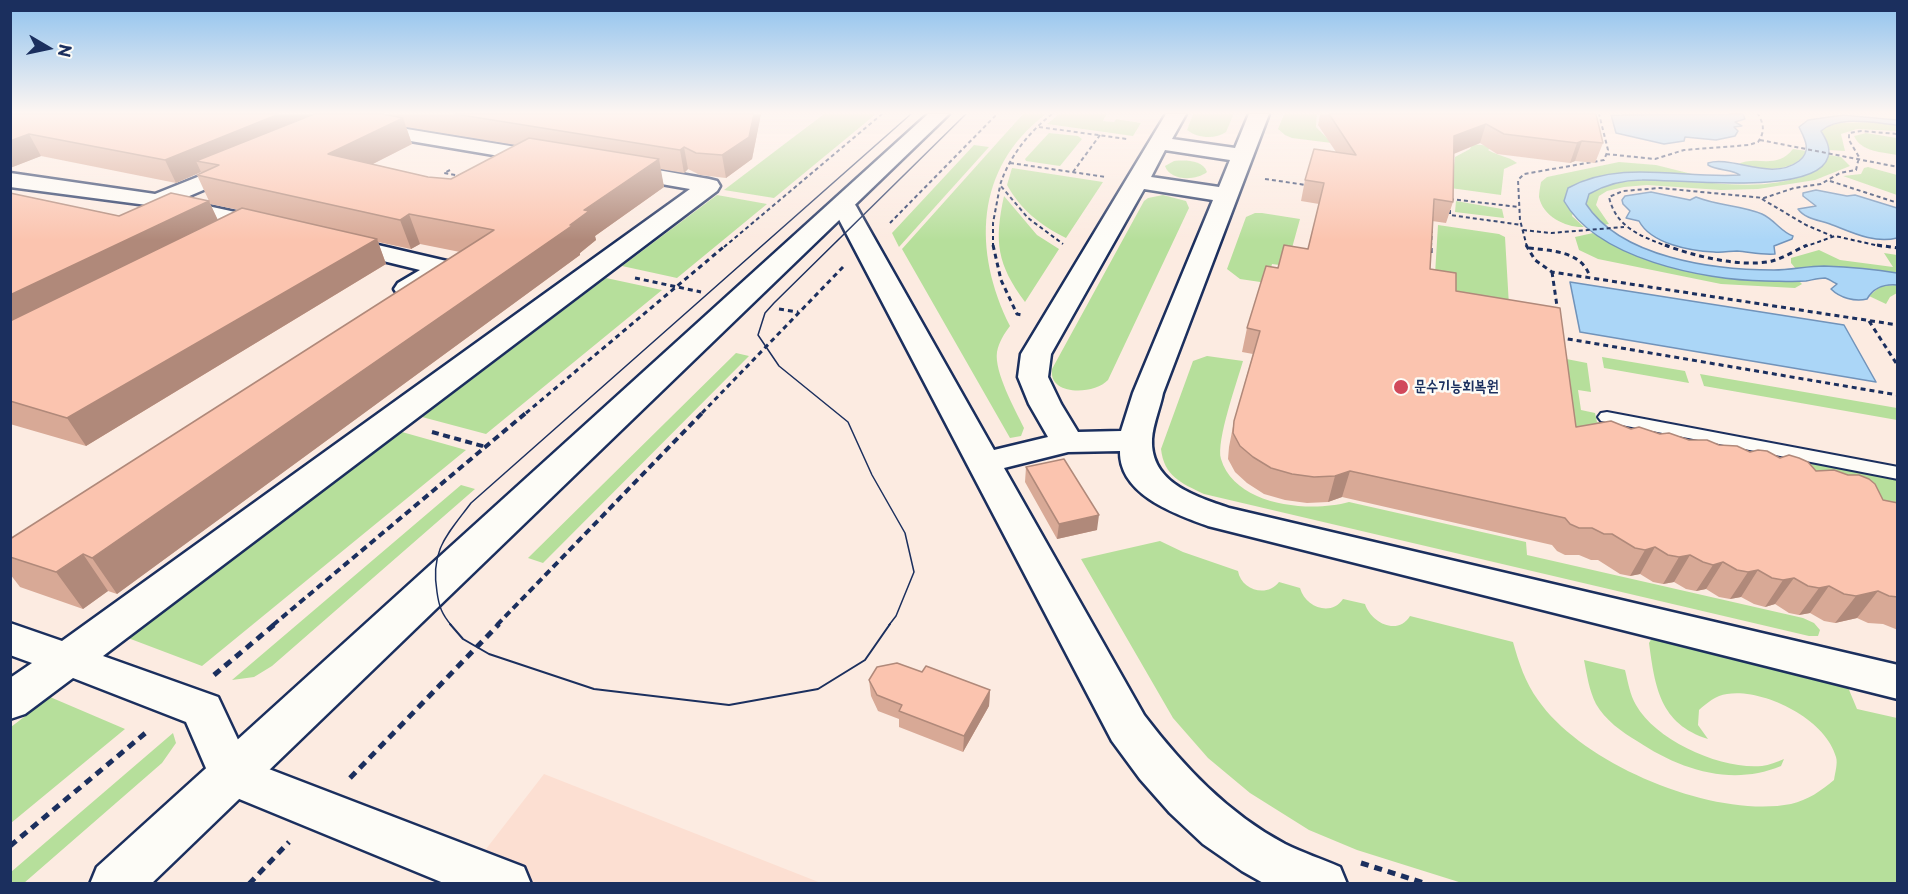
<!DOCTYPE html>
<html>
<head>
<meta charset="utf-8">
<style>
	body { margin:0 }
	#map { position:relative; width:1908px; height:894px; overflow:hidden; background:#fcebe1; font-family:"Playpen Sans",sans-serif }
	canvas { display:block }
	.frame { position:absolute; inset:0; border:12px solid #1b2f5e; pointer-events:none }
	.north { position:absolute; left:18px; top:18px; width:60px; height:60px; -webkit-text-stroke:4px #fdfcf7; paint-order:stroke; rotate:99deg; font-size:16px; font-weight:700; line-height:24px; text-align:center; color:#1b2f5e }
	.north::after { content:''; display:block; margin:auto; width:21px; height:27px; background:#1b2f5e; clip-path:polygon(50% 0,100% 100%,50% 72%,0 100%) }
</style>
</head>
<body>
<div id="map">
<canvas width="1908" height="894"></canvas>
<div class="frame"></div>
<div class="north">N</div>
</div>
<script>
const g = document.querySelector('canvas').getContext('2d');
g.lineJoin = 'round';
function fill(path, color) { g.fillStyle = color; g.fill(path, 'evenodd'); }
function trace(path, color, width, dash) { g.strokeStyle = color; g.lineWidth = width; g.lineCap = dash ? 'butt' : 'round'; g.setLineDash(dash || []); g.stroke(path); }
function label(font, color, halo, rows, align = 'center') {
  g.font = font + ' "Playpen Sans","Poor Story",sans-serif'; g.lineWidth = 5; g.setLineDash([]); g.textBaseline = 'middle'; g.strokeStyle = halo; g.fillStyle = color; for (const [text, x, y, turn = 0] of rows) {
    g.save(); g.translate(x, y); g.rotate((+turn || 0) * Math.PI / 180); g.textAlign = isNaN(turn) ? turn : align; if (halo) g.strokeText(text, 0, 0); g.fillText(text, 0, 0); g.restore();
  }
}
fill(new Path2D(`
	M544,774L821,883L459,884Z`), '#fcdfd2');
fill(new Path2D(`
	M824,114H876L774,198L724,190Z
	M1023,114H1046C974,168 973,252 1010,326C1004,334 999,342 997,352C994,372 1015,409 1024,428L1021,436L1010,438L902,249Z
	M1059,114H1107L1103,121L1114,122L1116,119L1141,123L1133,136L1047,124Z
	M1193,114H1234L1226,132C1215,140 1197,138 1187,130Z
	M1284,114H1317L1316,127L1332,143L1292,138L1285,135L1278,129Z
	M1870,122L1897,125V131L1857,129L1841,134L1845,151L1829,150L1821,131L1828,126L1841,123Z
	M1049,133L1078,136L1082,139L1060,166L1026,161L1025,159Z
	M1866,133L1897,138V155C1883,152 1861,152 1854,136Z
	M1472,144L1491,146L1493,147L1488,150C1498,156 1508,156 1517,163L1504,169L1501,195L1436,186L1453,175L1455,157L1470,149Z
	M974,145L989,147L899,247L892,233Z
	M1793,149L1807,151C1793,175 1760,169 1737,165C1755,154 1776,171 1793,149Z
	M1829,155L1841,157L1850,166L1815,180L1758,189L1721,190L1647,185L1624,187L1607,191L1599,196L1596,205L1609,224L1603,225L1586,204L1589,194C1654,157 1740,205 1809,173C1816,170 1823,161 1829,155Z
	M1174,161C1186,160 1203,160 1207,172C1196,181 1170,181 1165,166Z
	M1619,162L1656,165L1696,175L1628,172L1584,180L1572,216L1584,227C1567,228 1543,217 1539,197C1539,193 1540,187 1541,182L1547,177Z
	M1868,167L1897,175L1896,176L1897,195L1843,176L1861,174L1864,168Z
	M1012,168L1103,182L1066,238C1040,225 1021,210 1007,185Z
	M717,195L767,204L677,278L622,266Z
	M1163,195L1186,201L1189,208L1108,380C1094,395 1048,396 1052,369L1144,201L1148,198Z
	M1004,196L1037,235L1059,249L1025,302C997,264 994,242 1004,196Z
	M1456,201L1502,209L1504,218L1455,212Z
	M1262,213L1300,219L1287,266L1272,264L1267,283L1240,279L1227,269L1246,217L1255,213Z
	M1438,225L1499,234L1505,237L1510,323L1434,291Z
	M1593,233C1660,270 1722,281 1799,281L1802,284L1795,288L1721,284L1598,259L1579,250L1575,237Z
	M1819,250L1840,260L1893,267L1884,253L1897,255V273L1825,266L1796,269L1791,263V258Z
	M606,278L662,290L486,434L422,417Z
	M1897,285V293L1890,297L1886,304L1869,296L1881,286Z
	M736,353L749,356L543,563L528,558Z
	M1207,356L1243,361C1237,382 1216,441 1221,459C1235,506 1310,513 1349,502L1526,542L1527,555L1803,618L1814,623L1820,630L1818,636H1809L1204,494C1181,483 1164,476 1161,449L1193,361Z
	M1556,357L1587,363L1591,392L1578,390L1581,410L1595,413L1597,422L1897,479V505L1566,436Z
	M1602,357L1685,371L1689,383L1604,368Z
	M1700,374L1897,408V420L1704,386Z
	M402,432L466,450L202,666L128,638Z
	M461,485L475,489L272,666L254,677L232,680Z
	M1160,541L1183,552L1238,571C1241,590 1267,598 1279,582L1300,588C1305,607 1331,617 1343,599L1365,604C1371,623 1398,636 1410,616L1513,642C1519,663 1525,682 1538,700C1583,765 1714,819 1791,804C1808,800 1821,791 1834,780C1835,773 1838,763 1836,757C1826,719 1763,688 1727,694C1716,695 1707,703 1699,710L1698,725L1708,739C1660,724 1655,687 1649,643L1653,636L1847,685L1857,709L1897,718V883H1462L1357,850L1309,830L1250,793L1208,758L1173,718L1081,559Z
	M1584,660L1625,670C1628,682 1630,695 1636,705C1656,741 1722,770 1762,766C1769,765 1777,762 1784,759L1781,766C1731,787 1679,769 1637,741C1622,732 1605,720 1596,704C1589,690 1587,675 1584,660Z
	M50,697L125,729L11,823V727Z
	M173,733L176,743L162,763L24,883H11V872Z`), '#b6df9b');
const water = new Path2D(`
	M1743,114L1745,119L1735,122L1742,126L1734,127L1738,131L1735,136L1716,140L1685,137L1684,141L1664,144L1616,133L1611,115Z
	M1843,115L1897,120V125C1875,123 1839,115 1821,131C1826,139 1831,148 1828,157C1817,197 1674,179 1642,180C1623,180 1605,185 1589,194L1586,204C1621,258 1714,270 1774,270C1791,270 1807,266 1824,266C1849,267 1873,269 1897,273V285C1884,284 1874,287 1867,299C1855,302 1840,298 1831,289L1837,284C1833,282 1829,279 1825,278C1819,278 1812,280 1806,281C1793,282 1779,281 1765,281C1703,280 1597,259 1564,201L1568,188C1621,159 1683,179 1740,175C1732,169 1718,171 1708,165V163C1732,155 1771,182 1799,161C1812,151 1805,139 1799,127L1808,120Z
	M1816,190L1847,196L1855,195L1897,208V238C1874,244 1851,232 1830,224C1819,220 1805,219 1798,209L1816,206L1803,196V193Z
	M1651,192L1690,200L1696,197C1718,206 1741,205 1762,214C1775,220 1781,232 1793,236L1792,239L1774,246L1775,254C1761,255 1750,252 1737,251C1730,251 1722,253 1714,252C1691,251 1651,244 1639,221L1626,218L1630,211L1623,204L1622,200L1625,196Z
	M1570,282L1844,325L1876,382L1580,332Z`);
fill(water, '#abd6f7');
trace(water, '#7193ba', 1.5);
const service = new Path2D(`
	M1607,412L1898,467V479L1601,421L1598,417L1601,413Z`);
const minor = new Path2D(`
	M1166,114H1186L1172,139L1235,148L1249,114H1269L1163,393C1160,408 1153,424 1152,439C1150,483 1195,496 1229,508L1898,665V699L1208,526C1176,514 1119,495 1120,451L1068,452L1004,468L1144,715C1183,766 1227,813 1285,844C1303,853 1322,859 1340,867L1347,884H1265L1242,871L1203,844L1170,813L1140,779L1112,741L832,206L836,201L844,199L852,201L856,206L994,450L1048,437L1029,404L1018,377L1021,354ZM1165,150L1230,160L1219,187L1151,177ZM1144,189L1213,200L1133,393L1121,431L1078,432L1061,404L1048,377L1051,354Z
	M364,122L547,152L555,153L558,158L555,163L547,164L357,132L354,128L357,124Z
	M240,160L248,161L251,166L248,171L180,200L277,221L280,226L277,231L268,233L164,210L162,207L10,187V173L155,194Z
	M618,163L709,179L717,181L720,186L717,191L103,656L218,697L248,761L524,867L531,884H446L215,789L186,722L73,678L25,714L10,719V678L32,663L10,655V623L62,641L690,189L610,175L607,170L610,165Z
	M339,236L451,262L455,267L451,272C435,283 418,300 398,295L394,289L398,283L420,270L330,248L327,243L330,238Z`);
const tertiary = new Path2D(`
	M928,114H949L151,884H90L97,867Z`);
trace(service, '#1b2f5e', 4);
trace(minor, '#1b2f5e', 5);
trace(tertiary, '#1b2f5e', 5);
trace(new Path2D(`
	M1052,114C1029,132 1009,157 1000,185L1028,218L1063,244
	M1039,127L1127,139
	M1760,140L1898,167
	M1606,154L1655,159L1684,150L1749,145L1758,142C1765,132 1764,124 1758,114
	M1010,163L1106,177
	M450,170L444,173L461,176
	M1073,172L1100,135
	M1265,179L1306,185
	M1830,181L1898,203
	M1450,199L1519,207
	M1762,199L1806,225L1832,236
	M1450,210V215L1522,225
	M890,223L997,114
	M1523,230L1551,233L1624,227
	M724,247L882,114
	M993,247V223L1000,186
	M1431,247L1432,221
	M1527,247L1520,220L1518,180L1524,174L1604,160L1608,150L1599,114
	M1669,247C1641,236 1616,228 1609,197L1623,191L1660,188L1764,198L1794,188L1821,184L1840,173L1856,170L1859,157L1849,140V133L1861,131L1898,134
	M1804,247L1835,236L1884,247`), '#1b2f5e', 2, [4, 3]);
trace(new Path2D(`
	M993,245L1001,280L1017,314L1022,315
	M1526,245L1535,260L1552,272L1898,325
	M1665,245C1693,256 1742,268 1772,261C1784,258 1796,250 1807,245
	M1877,245L1898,248
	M1529,248C1552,251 1582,251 1590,277
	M1425,255L1431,256V245
	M1552,272L1558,313
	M635,278L701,292
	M779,309L798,312
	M1869,321L1898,366
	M1561,335L1562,338L1898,395
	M526,413L726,245
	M702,413L843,267`), '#1b2f5e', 3, [5, 4]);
trace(new Path2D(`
	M432,432L486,447
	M273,625L527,412
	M497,625L703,412`), '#1b2f5e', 4, [7, 4.5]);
trace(new Path2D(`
	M214,675L275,624
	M350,778L499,624
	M10,846L149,730
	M1361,863L1427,884
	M249,884L289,842`), '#1b2f5e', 5, [8, 6]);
fill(service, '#fdfcf7');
fill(minor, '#fdfcf7');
fill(tertiary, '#fdfcf7');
trace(new Path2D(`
	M451,625C442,614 439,607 437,592C430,550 447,535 471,503L911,114
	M889,625L896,616L914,572L905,533L872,475L848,422L779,366L758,335L765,313L774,303L966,114`), '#1b2f5e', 1.5);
trace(new Path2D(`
	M450,624L463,639L489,654L594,689L729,705L818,689L865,660L890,624`), '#1b2f5e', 2);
fill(new Path2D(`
	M10,114H761L752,159L726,178L700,175L688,169L684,173L660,169L664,187L595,236L596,240L580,253V255L117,594L108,591L83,609L20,587L10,574V539L460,252L420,244L411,249L378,242L386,264L86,446L10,424V193L119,216L209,201L197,175L202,173L201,172L176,183L41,156L10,168ZM406,127L516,145L451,179L428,177L373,164L412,144ZM210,204L239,210L218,220Z
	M1320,114H1596L1603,143L1595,163L1575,161L1570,163L1497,154L1480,143L1454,154L1453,202L1446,223L1432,221L1430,269L1456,291L1576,427L1631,429L1780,458L1816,471L1883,500L1898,503V630L1883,624L1868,623L1857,618L1835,623L1824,621L1810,613L1799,615L1789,613L1775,604L1765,607L1754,604L1741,597L1730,599L1719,597L1706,589L1696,591L1686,589L1674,582L1663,584L1653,582L1640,574L1630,576L1620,574L1598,560H1591L1579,555H1565L1557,551L1552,545L1342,497L1328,502L1307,503L1285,500L1264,494L1247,483L1235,472L1228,459L1229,447L1234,421L1253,354L1242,352L1247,328L1278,268L1308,249L1319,204L1301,201L1305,180L1336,152L1318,125Z
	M1026,467L1097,530L1057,539L1025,482Z
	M922,672L990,690L989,706L963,752L899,727V719L878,711L871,696L869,680Z`), '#d8a996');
fill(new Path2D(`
	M279,114H339L196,161L201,172L176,183L165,160Z
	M754,114H761L752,159L726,178L722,155Z
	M403,118L412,144L339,181L328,154Z
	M1486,124L1480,143L1448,156L1454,136Z
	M29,134L41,156L10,168V141Z
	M1582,141L1575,161L1570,163L1577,143Z
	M684,147L688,169L684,173L680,150Z
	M659,159L664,187L595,236L596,240L580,253V255L117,594L92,558L570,225L584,210Z
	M209,201L220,225L10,329V295Z
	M409,214L420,244L411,249L400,220Z
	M377,239L386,264L86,446L67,418Z
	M1350,471L1342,497L1328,502L1335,476Z
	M1099,515L1097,530L1057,539L1059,524Z
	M1655,547L1640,574L1630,576L1645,550Z
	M83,554L108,591L83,609L56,572Z
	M1690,555L1674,582L1663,584L1679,557Z
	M1723,562L1706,589L1696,591L1713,565Z
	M1758,570L1741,597L1730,599L1748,572Z
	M1794,578L1775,604L1765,607L1783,580Z
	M1829,586L1810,613L1799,615L1819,588Z
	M1878,591L1857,618L1835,623L1856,596Z
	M990,690L989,706L963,752L964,736Z`), '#b0897a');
const building = new Path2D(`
	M10,114H279L165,160L29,134L10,141Z
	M314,114H383L403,118L328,154L428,177L451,179L529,138L659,159L584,210L589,211L570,225H573L92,558L83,554L56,572L10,557V539L494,230L409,214L400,220L197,175L219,165L196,161Z
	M455,114H754L749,137L722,155L696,153L684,147L680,150Z
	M1329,114H1596L1603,143L1582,141L1577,143L1504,134L1486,124L1454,136L1453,202L1434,199L1430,269L1456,273V291L1560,308L1576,427L1611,421L1631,429L1639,427L1660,434L1669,433L1689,440H1707L1719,445L1737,446L1750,452L1758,450L1767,451L1780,458L1789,455L1799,458L1808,462L1816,471L1834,470L1848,475H1859L1869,479L1875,484L1883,500L1898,503V597L1889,596L1878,591L1856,596L1844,594L1829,586L1819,588L1808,586L1794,578L1783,580L1772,578L1758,570L1748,572L1737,570L1723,562L1713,565L1703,562L1690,555L1679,557L1668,555L1655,547L1645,550L1635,548L1612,534H1604L1592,528H1579L1570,524L1565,518L1350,471L1335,476L1314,477L1292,474L1271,468L1253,457L1240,446L1233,433L1234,421L1260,331L1247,328L1266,266L1278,268L1284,245L1308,249L1324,183L1305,180L1314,149L1356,155Z
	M10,193L119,216L171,193L209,201L10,295Z
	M242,208L377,239L67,418L10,401V321Z
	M1064,459L1099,515L1059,524L1026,467Z
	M897,663L922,672L926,666L990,690L964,736L899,711L902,705L877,695L869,680L877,667Z`);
fill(building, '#fbc4af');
trace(building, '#b0897a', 1.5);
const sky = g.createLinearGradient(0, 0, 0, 240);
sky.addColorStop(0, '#8fc2ee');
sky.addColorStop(0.47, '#fef6f2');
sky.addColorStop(1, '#fef6f200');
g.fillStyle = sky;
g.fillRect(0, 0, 1908, 240);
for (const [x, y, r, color] of [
	[1401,387,8,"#d1495b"]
]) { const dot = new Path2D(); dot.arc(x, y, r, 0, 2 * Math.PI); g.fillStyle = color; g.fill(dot); trace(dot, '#fdfcf7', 2); }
label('bold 15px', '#1b2f5e', '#fdfcf7', [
	["문수기능회복원",1414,387]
], 'left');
</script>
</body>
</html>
